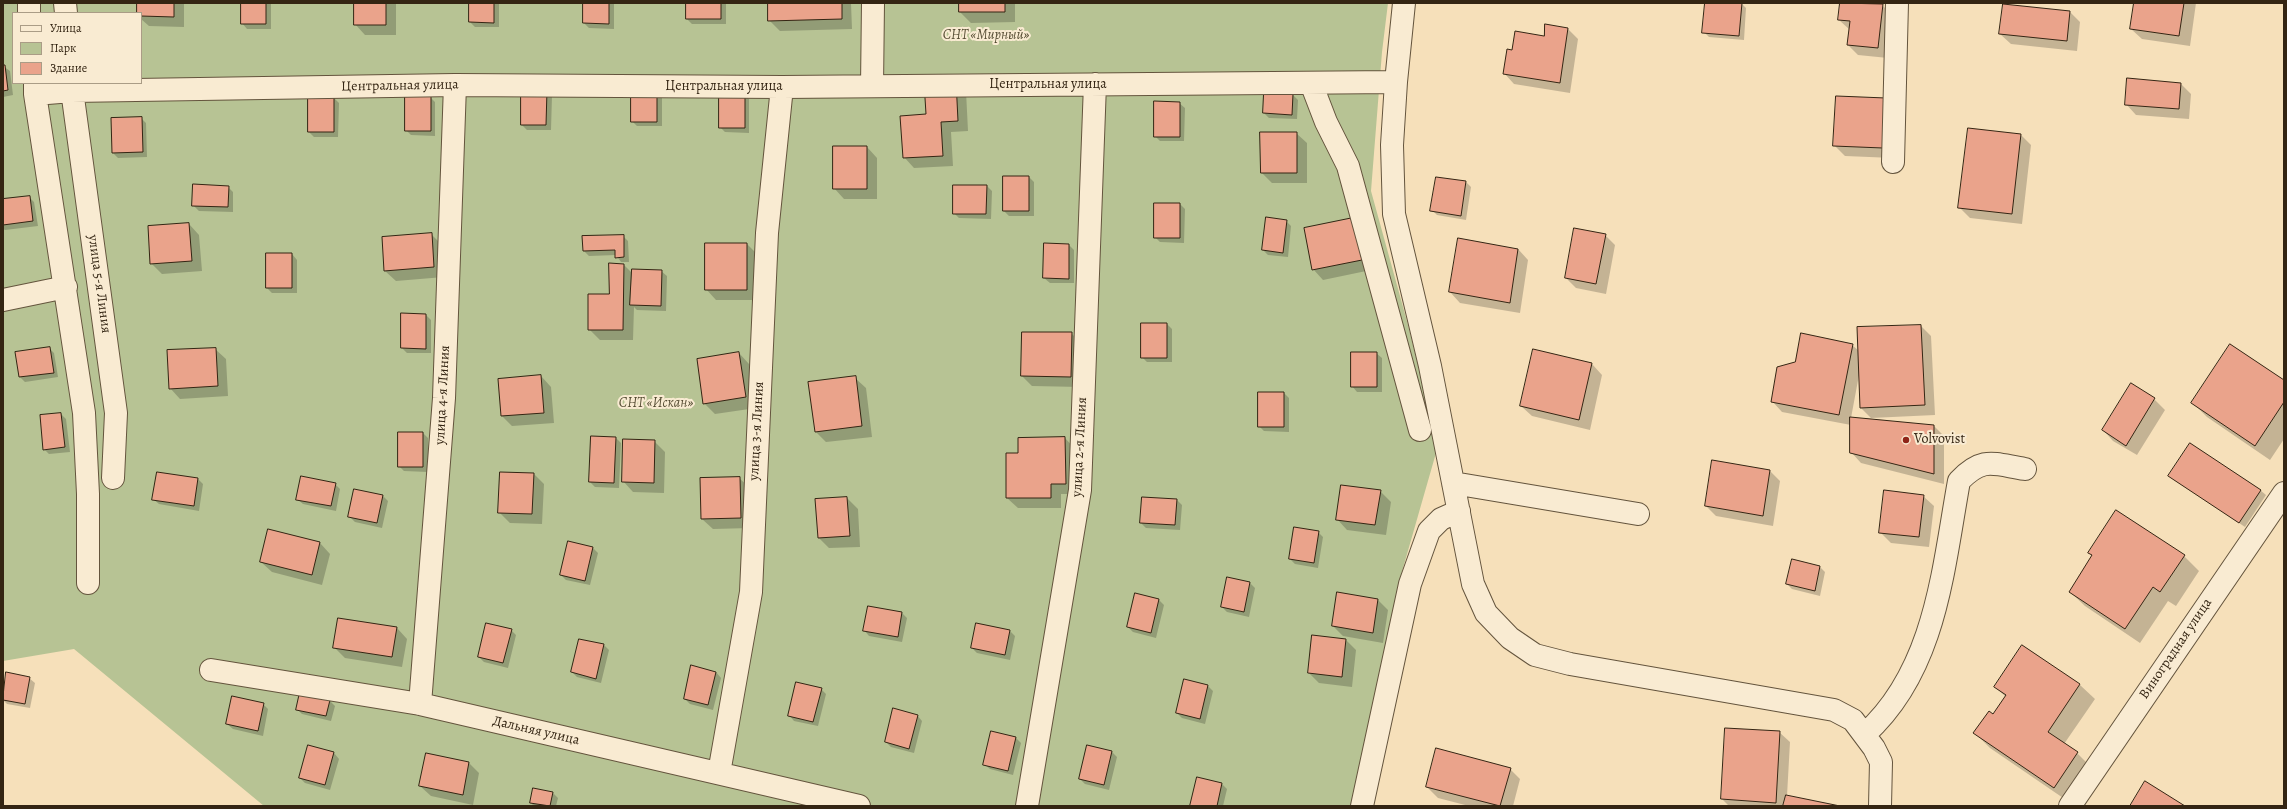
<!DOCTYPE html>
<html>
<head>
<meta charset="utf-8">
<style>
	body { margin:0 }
	#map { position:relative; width:2287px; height:809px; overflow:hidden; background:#f6e0ba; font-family:Alegreya,serif }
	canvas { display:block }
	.frame { position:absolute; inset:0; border:4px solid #342513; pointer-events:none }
	.legend { position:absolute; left:12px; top:12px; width:130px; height:72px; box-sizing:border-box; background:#f9ebd2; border:1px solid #aa9c86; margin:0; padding:5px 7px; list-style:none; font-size:12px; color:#342513 }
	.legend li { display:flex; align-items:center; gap:8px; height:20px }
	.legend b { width:20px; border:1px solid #aa9c86 }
</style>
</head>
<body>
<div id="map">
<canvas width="2287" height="809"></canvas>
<div class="frame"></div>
<ul class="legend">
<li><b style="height:5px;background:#f9ebd2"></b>Улица</li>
<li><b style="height:11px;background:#b7c394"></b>Парк</li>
<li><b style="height:11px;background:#eaa38b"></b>Здание</li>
</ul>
</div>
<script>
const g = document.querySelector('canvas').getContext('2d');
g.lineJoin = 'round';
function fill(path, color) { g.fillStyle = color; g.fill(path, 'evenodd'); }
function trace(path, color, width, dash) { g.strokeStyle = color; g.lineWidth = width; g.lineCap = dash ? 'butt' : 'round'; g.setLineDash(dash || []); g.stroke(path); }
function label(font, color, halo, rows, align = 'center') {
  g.font = font + ' Alegreya,serif'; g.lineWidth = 4; g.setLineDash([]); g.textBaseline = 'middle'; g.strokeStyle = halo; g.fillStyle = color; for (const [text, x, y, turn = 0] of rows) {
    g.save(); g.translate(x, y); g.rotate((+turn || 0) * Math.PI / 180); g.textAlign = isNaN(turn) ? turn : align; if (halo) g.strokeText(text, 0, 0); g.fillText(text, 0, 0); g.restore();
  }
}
fill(new Path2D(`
	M3,3H1388L1382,52L1371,191L1408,325L1438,446L1401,575L1356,806H264L74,649L3,661ZM13,13H141V83H13Z`), '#b7c394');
fill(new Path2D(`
	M138,3H184V27L149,26L141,19V13H138Z
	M242,3H271V29H247L242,23Z
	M355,3H396V35H365L355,24Z
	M470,3H499V27H475L470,22Z
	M584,3H614V29L589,28L584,23Z
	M687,3H726V24H692L687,19Z
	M769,3H851L852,29L780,31L769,20Z
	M960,3H1015V22L971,23L960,12Z
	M1706,3H1741L1746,8L1744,40L1709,37L1704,32Z
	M1841,3L1882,5L1893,16L1888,58L1858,55L1848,45L1850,30L1839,20Z
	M2135,3H2196L2190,46L2142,39L2131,29Z
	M2070,12L2080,22L2077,51L2011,44L2000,34Z
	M1568,29L1578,39L1570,93L1514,84L1504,73L1513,51Z
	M3,66L10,71L13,95L3,97Z
	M925,83L966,91L968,131L951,132L953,166L914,168L904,157L927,115Z
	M2181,84L2191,94L2189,119L2136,115L2126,104Z
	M632,88L662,93V126H637L632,121Z
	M522,91L552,96L551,130H527L522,125Z
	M744,94L749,99V133L725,132L720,127Z
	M1293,95L1298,100L1297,119L1269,118L1264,113Z
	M430,97L435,102V136L411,135L406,130Z
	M1837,97L1893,158L1845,156L1834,145Z
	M334,98L339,103L338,137H314L309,132Z
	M1179,103L1185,108L1184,141H1160L1155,136Z
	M141,118L146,123L147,157L118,158L113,153Z
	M1296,133L1307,143V183H1272L1262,173Z
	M2021,135L2031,145L2022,224L1970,218L1959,207Z
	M867,147L877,158V199H844L834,188Z
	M1029,177L1034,182V216H1009L1004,211Z
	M1466,182L1471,187L1466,220L1437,215L1432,210Z
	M987,186L992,191L991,219L959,218L954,213Z
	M228,187L233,192V212L199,211L193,205Z
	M29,197L34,202L38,226L5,230L3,229V200Z
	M1180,204L1185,209L1184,243L1160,242L1155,237Z
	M1353,219L1371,270L1323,280L1313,269Z
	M1286,221L1291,226L1288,257L1268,255L1263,250Z
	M189,224L199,235L202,271L162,274L151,263Z
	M431,234L442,245L444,277L396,281L385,271Z
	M1605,235L1615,245L1606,294L1576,288L1566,278Z
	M623,236L628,241L629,262H621L616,255L589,256L584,251Z
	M1459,239L1518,249L1528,260L1520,313L1460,303L1450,292Z
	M747,244L757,254V300H716L706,289Z
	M1069,245L1074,250V283H1050L1044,278Z
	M267,254H292L297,260V293H272L267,288Z
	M624,265L632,273L661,271L667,276L666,311L637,310L634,307L633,340H600L589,329L610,295Z
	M426,315L431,320V353H407L402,348Z
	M1167,324L1172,329V362H1147L1142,357Z
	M1921,326L1931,336L1935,415L1871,418L1861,408L1859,375L1851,418L1934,426L1944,436V484L1861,463L1851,452V425L1782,412L1772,401L1852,345L1859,351Z
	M1071,333L1082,344L1081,387L1032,386L1022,376Z
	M49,348L54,353L58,377L25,382L20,377Z
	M215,349L226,359L228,396L180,399L170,388Z
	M1534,350L1592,364L1602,375L1590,430L1532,416L1521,406Z
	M739,353L749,364L756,408L715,414L704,403Z
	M1376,353L1382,358V392H1357L1352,386Z
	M541,376L551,387L554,423L512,426L502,416L499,379Z
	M855,378L866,388L872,437L826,442L816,432Z
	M2284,382V439L2270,460L2207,417L2192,402Z
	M2131,385L2154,399L2165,410L2137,455L2113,441L2103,430Z
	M1284,393L1289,398V432L1264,431L1259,426Z
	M61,414L66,419L70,452L49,454L44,449Z
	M423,433L428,438V472L404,471L399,466Z
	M616,438L621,443L619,488L595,487L590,482Z
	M1065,438L1075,449L1076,494H1061V508H1018L1007,498V454H1019Z
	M654,441L665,452L664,493L633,492L623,481Z
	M1770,471L1780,481L1773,526L1716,516L1706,506Z
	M158,473L198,479L203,484L199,511L159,504L153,499Z
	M534,474L544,484L542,524L510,523L499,512Z
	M2169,476L2260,490L2266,495L2245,527Z
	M739,478L750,488L751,528L713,529L702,519Z
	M335,484L340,489L336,511L303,504L297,499Z
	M355,490L383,496L388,501L382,528L355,522L350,517Z
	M1380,491L1391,502L1386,535L1347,530L1337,519Z
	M1923,496L1934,506L1929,547L1891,543L1880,532Z
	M847,498L858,509L860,547L829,548L819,538L816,500Z
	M1177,500L1182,505L1180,530L1146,528L1141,523Z
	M1318,532L1323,537L1318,568L1295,564L1290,559Z
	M320,543L330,554L322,585L272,572L261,562Z
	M593,548L598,553L590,585L566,580L561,575Z
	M2089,553L2184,556L2199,571L2176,606L2168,601L2140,643L2085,606L2070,592L2093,556Z
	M1792,561L1820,567L1825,572L1820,596L1792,589L1787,584Z
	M1250,583L1255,588L1249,617L1227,612L1222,607Z
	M1135,594L1159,600L1164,605L1156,638L1133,632L1128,627Z
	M1378,600L1388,610L1383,643L1343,636L1333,626Z
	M902,613L907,618L902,642L869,636L864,630Z
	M397,628L407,639L402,667L345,658L334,647Z
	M511,630L516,635L508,668L484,662L479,657Z
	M1010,631L1015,636L1010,660L977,653L972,648Z
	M580,640L604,645L609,650L601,683L577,677L572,672Z
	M1346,640L1356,650L1352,687L1319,683L1309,673Z
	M2023,646L2080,685L2095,699L2064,744L2077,753L2092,768L2069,802L1990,748L1975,733L1994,715L2006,697L1995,687Z
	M692,667L716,672L721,678L713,710L690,704L685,699Z
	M7,673L29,678L35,683L30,708L7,704L3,700Z
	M1184,680L1208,686L1213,691L1205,724L1182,718L1177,713Z
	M821,689L826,694L818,726L794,721L789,715Z
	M301,694L330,701L335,706L331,721L302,714L297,709Z
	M263,704L268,709L263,736L233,729L227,724Z
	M917,715L922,721L914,753L891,747L886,742Z
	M1779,732L1790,742L1787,796L1835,806H1729L1722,799Z
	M1016,738L1021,743L1013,775L990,769L984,764Z
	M309,746L334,753L339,759L330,790L305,783L300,778Z
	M1088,746L1112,752L1117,757L1109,790L1085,784L1080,779Z
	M427,754L469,763L479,773L473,805L431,796L420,786Z
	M1510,769L1520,779L1513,806H1469L1438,798L1427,787Z
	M1222,784L1227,789L1223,806H1191Z
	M553,793L558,798L556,806H534L531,803Z`), '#0003');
const building = new Path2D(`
	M137,3H174V17L141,16V13H137Z
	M241,3H266V24H241Z
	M354,3H386V25H354Z
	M469,3H494V23L469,22Z
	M583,3H609V24L583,23Z
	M686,3H721V19H686Z
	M768,3H842V19L768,21Z
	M959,3H1005V12H959Z
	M1705,3H1742L1739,36L1702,33Z
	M1840,3L1883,4L1878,48L1847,45L1850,21L1838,20Z
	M2134,3H2184L2179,36L2130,29Z
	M2003,4L2070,11L2067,41L1999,34Z
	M1545,24L1568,28L1560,83L1503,74L1507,49L1512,50L1515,31L1544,36Z
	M3,65H5L8,90L3,91Z
	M2127,78L2181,83L2179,109L2125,105Z
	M956,80L958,121L941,122L943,156L903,158L900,116L926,114L924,82Z
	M631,87H657V122H631Z
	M521,90H547L546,125H521Z
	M719,93H745V128H719Z
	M1264,93L1293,94L1292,115L1263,113Z
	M405,96H431V131H405Z
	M1836,96L1886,98L1883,148L1833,146Z
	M308,97H334V132H308Z
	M1154,101L1180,102V137H1154Z
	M142,117L143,152L112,153L111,118Z
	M1968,128L2021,134L2012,214L1958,208Z
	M1260,132H1297V173H1261Z
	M833,146H867V189H833Z
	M1003,176H1029V211H1003Z
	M1436,177L1466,181L1461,216L1430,211Z
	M193,184L229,186L228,207L192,206Z
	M953,185H987L986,214H953Z
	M30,196L33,221L3,225V199Z
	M1154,203H1180V238H1154Z
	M1266,217L1287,220L1283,253L1262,250Z
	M1353,218L1362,260L1312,270L1304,228Z
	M189,223L192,261L150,264L148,226Z
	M1574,228L1606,234L1596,284L1565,278Z
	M432,233L434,267L384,271L382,237Z
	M624,235V257L615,258V250L583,251L582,236Z
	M1458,238L1518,249L1510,303L1449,292Z
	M705,243H747V290H705Z
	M1044,243L1069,244V279L1043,278Z
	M266,253H292V288H266Z
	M609,263L624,264L623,330H588V294H609Z
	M632,269L662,270L661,306L630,305Z
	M401,313L426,314V349L401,348Z
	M1141,323H1167V358H1141Z
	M1921,325L1925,405L1860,408L1857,327Z
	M1022,332H1072L1071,377L1021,376Z
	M1801,333L1853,344L1839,415L1771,402L1777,367L1795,362Z
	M2230,344L2284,380V402L2255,446L2191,403Z
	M50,347L54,373L19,377L15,352Z
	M216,348L218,386L169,389L167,350Z
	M1533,349L1592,363L1579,420L1520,406Z
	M739,352L746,397L703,404L697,359Z
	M1351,352H1377V387H1351Z
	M541,375L544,413L501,416L498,379Z
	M856,376L862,426L815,432L808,382Z
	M2131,383L2155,398L2126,446L2102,430Z
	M1258,392H1284V427H1258Z
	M61,413L65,447L43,450L40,415Z
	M1850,417L1934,425V474L1850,453Z
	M398,432H423V467H398Z
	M591,436L616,437L614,483L589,482Z
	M1065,437L1066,484H1051V498H1006V453H1018V438Z
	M623,439L655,440L654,483L622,482Z
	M2190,443L2261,490L2239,523L2168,476Z
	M1712,460L1770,470L1763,516L1705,506Z
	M157,472L198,478L194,506L152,500Z
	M500,472L534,473L532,514L498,513Z
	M301,476L336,483L331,506L296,500Z
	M740,477L741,518L701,519L700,478Z
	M1341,485L1381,490L1375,525L1336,520Z
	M354,489L383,495L377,523L348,517Z
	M1884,490L1924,495L1919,537L1879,533Z
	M847,497L850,536L818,538L815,499Z
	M1142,497L1177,499L1175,525L1140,523Z
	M2116,510L2185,555L2160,592L2153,587L2125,629L2069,592L2092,555L2088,553Z
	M1294,527L1319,531L1314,563L1289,559Z
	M268,529L320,542L312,575L260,562Z
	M568,541L593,547L585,581L560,575Z
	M1792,559L1820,566L1815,591L1786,584Z
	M1227,577L1250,582L1244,612L1221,607Z
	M1337,592L1378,599L1373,633L1332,626Z
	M1135,593L1159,599L1151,633L1127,627Z
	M868,606L902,612L898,637L863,631Z
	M338,618L397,627L392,657L333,648Z
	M486,623L512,629L503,663L478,657Z
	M976,623L1010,630L1005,655L971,648Z
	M1312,635L1346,639L1342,677L1308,673Z
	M579,639L604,644L596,679L571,672Z
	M2022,645L2080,684L2048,732L2078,752L2054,788L1973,733L1989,711L1993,714L2006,695L1994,687Z
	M691,665L716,672L708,705L684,699Z
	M6,672L30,677L25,704L3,700Z
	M1184,679L1208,685L1200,719L1176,713Z
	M796,682L822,688L813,722L788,716Z
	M300,692L330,700L326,716L296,710Z
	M232,696L264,703L258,731L226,724Z
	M893,708L918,715L909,749L885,742Z
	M1725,728L1780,731L1776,803L1721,799Z
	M991,731L1016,737L1008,771L983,765Z
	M308,745L334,752L325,785L299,778Z
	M1087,745L1112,751L1104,785L1079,779Z
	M1436,748L1511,768L1500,806L1426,787Z
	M426,753L469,762L463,795L419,786Z
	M1197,777L1222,783L1217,806H1190Z
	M2145,781L2185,806H2130Z
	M533,788L553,792L550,806L530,803Z
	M1786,795L1840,806H1783Z`);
fill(building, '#eaa38b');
trace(building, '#342513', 1);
const minor = new Path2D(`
	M29,3V13
	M65,3L66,13
	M1404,3L1396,82L1392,145L1394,214L1430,366L1473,584L1486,613L1510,638L1535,655L1570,664L1834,710L1853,720L1874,748L1881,762L1880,806
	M35,83V94L84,413L88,494V583
	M71,83L116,413L113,478
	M1311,83L1326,122L1348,166L1420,430
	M872,86L873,3
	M35,94L72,91L455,85L782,87L1396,82
	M1893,162L1897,3
	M3,300L66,287
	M1453,483L1638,514
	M211,670L420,704L859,806
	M420,704L444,398L455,85
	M1865,734C1936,670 1943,569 1959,481C1983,456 1993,464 2025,469
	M719,773L751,592L767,233L782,87
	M1027,806L1080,490L1095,84
	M1362,806L1410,584L1429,531L1441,519L1459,511
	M2070,806L2284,493`);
trace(minor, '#64543d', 24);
trace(minor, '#f9ebd2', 22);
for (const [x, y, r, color] of [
	[1906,440,4,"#8f2418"]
]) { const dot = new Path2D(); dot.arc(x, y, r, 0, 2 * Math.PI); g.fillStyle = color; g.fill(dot); trace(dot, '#f9ebd2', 1.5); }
label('italic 14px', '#554c33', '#f9ebd2', [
	["СНТ «Мирный»",986,36],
	["СНТ «Искан»",656,404]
]);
label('14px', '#342513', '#f9ebd2', [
	["Центральная улица",1048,85],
	["Центральная улица",400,86,-1],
	["Центральная улица",724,87],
	["улица 5-я Линия",99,284,82],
	["улица 4-я Линия",443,395,-87],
	["улица 3-я Линия",757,431,-87],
	["улица 2-я Линия",1080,447,-87],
	["Виноградная улица",2176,649,-56],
	["Дальняя улица",536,731,13]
]);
label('14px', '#342513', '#f9ebd2', [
	["Volvovist",1914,440]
], 'left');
</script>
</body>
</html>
